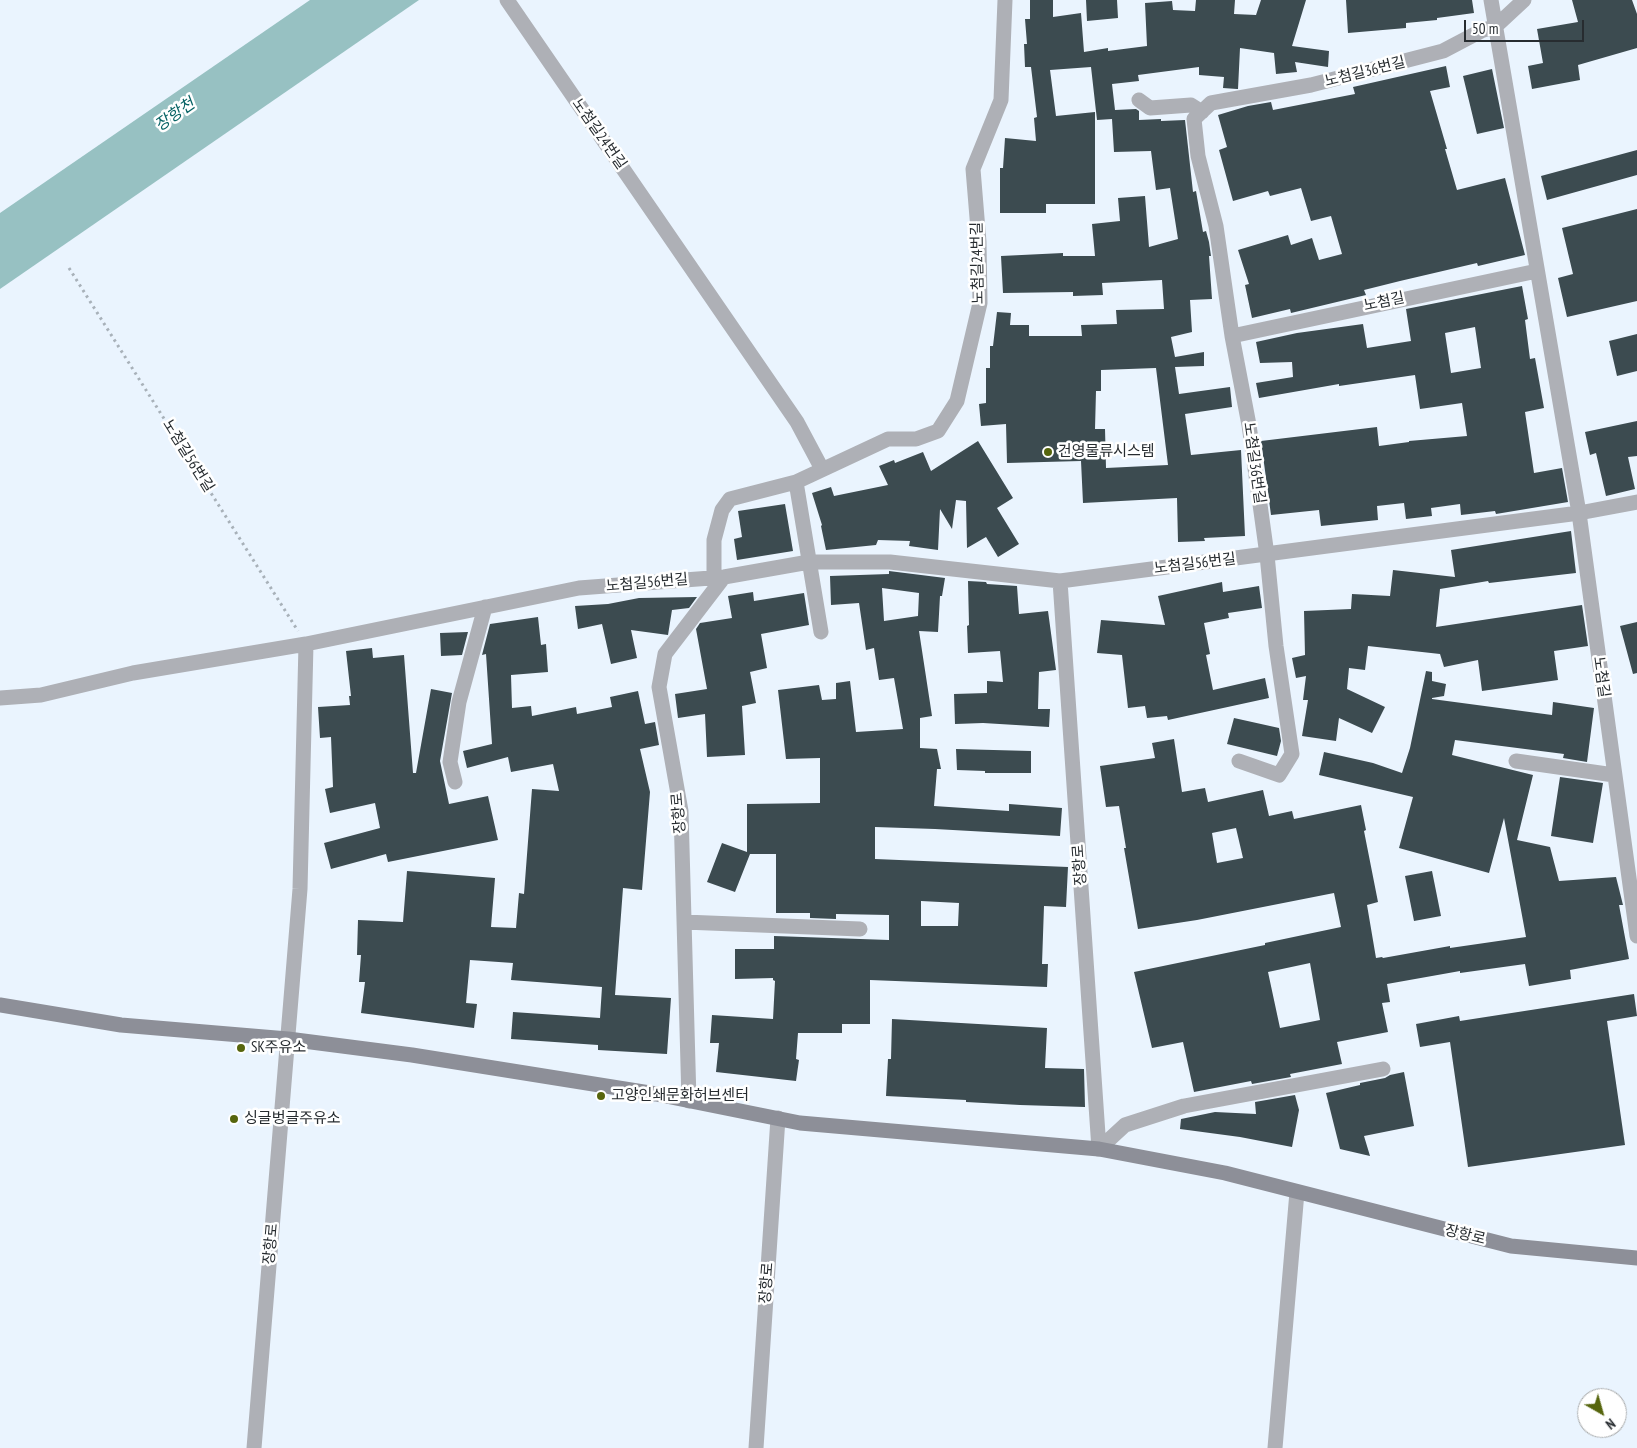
<!DOCTYPE html>
<html>
<head>
<meta charset="utf-8">
<style>
	body { margin:0 }
	#map { position:relative; width:1637px; height:1448px; overflow:hidden; background:#eaf4fe; font-family:"PT Sans Narrow",sans-serif }
	canvas { display:block }
	.north { position:absolute; left:1577px; top:1388px; width:50px; height:50px; box-sizing:border-box; background:#fff; border:1px solid #a9abac; border-radius:50%; rotate:142deg; font-size:14px; font-weight:700; line-height:20px; text-align:center; color:#272c30 }
	.north::after { content:''; display:block; margin:auto; width:18px; height:22px; background:#56650d; clip-path:polygon(50% 0,100% 100%,50% 72%,0 100%) }
	.scale { position:absolute; left:1464px; top:20px; width:120px; height:22px; box-sizing:border-box; border:2px solid #272c30; border-top:0; padding-left:6px; font-size:15px; line-height:18px; white-space:nowrap; color:#272c30; -webkit-text-stroke:4px #fff; paint-order:stroke }
</style>
</head>
<body>
<div id="map">
<canvas width="1637" height="1448"></canvas>
<div class="north">N</div>
<div class="scale">50 m</div>
</div>
<script>
const g = document.querySelector('canvas').getContext('2d');
g.lineJoin = 'round';
function fill(path, color) { g.fillStyle = color; g.fill(path, 'evenodd'); }
function trace(path, color, width, dash) { g.strokeStyle = color; g.lineWidth = width; g.lineCap = dash ? 'butt' : 'round'; g.setLineDash(dash || []); g.stroke(path); }
function label(font, color, halo, rows, align = 'center') {
  g.font = font + ' "PT Sans Narrow","Noto Sans KR",sans-serif'; g.lineWidth = 5; g.setLineDash([]); g.textBaseline = 'middle'; g.strokeStyle = halo; g.fillStyle = color; for (const [text, x, y, turn = 0] of rows) {
    g.save(); g.translate(x, y); g.rotate((+turn || 0) * Math.PI / 180); g.textAlign = isNaN(turn) ? turn : align; if (halo) g.strokeText(text, 0, 0); g.fillText(text, 0, 0); g.restore();
  }
}
fill(new Path2D(`
	M310,0H419L0,289V213Z`), '#97c1c2');
fill(new Path2D(`
	M1030,0H1053V17L1081,13L1084,52L1108,48V51L1147,46L1145,3L1172,1L1173,10L1195,11L1196,0H1235L1234,14L1256,15L1261,0H1306L1292,46L1329,51L1328,67L1295,62L1297,72L1276,74L1274,53L1240,48L1238,89H1237L1223,88L1224,77L1199,75V67L1138,75L1139,81L1112,84L1115,110L1136,109L1139,111V120L1161,119V121L1185,120L1193,192L1196,191L1203,232L1206,231L1209,242L1211,256H1209L1212,299L1190,300L1192,332L1171,337L1175,357L1204,352V366L1175,367L1179,394L1230,387L1232,407L1185,414L1191,455L1241,450L1245,536L1204,538L1205,541L1178,542L1177,498L1083,503L1081,461L1007,463L1006,424L981,426L979,404L986,403V368H990V346H993L997,312L1011,313L1010,325H1029V336H1082L1081,325L1117,324L1116,310L1164,309L1162,280L1102,283L1103,295L1073,296V292L1003,293L1001,256L1063,253V256H1095L1092,224L1120,221L1118,198L1145,196L1149,247L1178,239L1170,188L1156,190L1151,151L1114,152L1112,119L1097,120L1091,67L1050,70L1056,116L1095,112V204H1046V213H1000V168H1003L1005,138L1036,141L1034,118L1037,117L1031,67H1025L1024,44H1027L1025,19H1030ZM1156,368L1168,465L1106,468L1105,429H1095L1096,391H1101V370Z
	M1086,0H1117L1118,18L1087,21Z
	M1346,0H1472L1474,13L1437,18V20L1406,23V28L1348,33Z
	M1572,0H1632L1637,14V48L1578,65L1580,80L1532,89L1528,66L1543,63L1537,29L1578,22Z
	M1446,66L1450,87L1430,91L1447,149H1445L1457,190L1505,178L1525,255L1478,266L1477,263L1400,281L1364,290L1366,295L1291,313L1290,309L1252,318L1245,285L1249,284L1238,250L1288,235L1291,245L1312,238L1319,260L1342,254L1331,216L1311,221L1301,188L1270,196L1268,191L1233,201L1219,150L1227,147L1218,115L1248,106L1271,102L1273,110L1355,94L1353,87Z
	M1492,69L1504,128L1477,134L1463,76Z
	M1637,150V175L1547,200L1541,176Z
	M1637,209V301L1567,317L1558,278L1573,274L1562,228Z
	M1522,286L1528,319L1525,320L1530,359L1535,358L1544,408L1525,412L1534,473L1562,468L1568,502L1496,514L1495,511L1461,515L1460,504L1431,508L1432,516L1406,519L1404,503L1377,506L1378,520L1321,526L1319,510L1271,515L1261,441L1377,427L1379,446L1409,442V441L1467,436L1462,403L1420,409L1415,375L1339,386V384L1259,398L1256,383L1293,377L1292,362L1260,363L1256,342L1297,333L1363,324L1367,348L1411,341L1406,309ZM1475,327L1481,368L1451,373L1445,333Z
	M1637,334V371L1617,376L1609,341Z
	M1637,421V456L1628,457L1635,489L1606,496L1596,453L1590,455L1585,432Z
	M978,441L1013,498L997,508L1019,544L998,557L986,537L967,548L966,501L956,500L952,529L940,509L938,550L909,546L910,541L878,540L876,545L826,550L821,526L822,525L812,493L831,487L834,496L888,485L879,466L894,460L895,463L923,452L931,471Z
	M785,504L793,551L737,560L734,539L742,537L738,511Z
	M1571,531L1576,573L1489,583L1488,581L1440,589L1436,627L1582,605L1588,646L1554,651L1558,680L1482,691L1478,660L1444,667L1440,654L1368,646L1365,670L1349,668L1347,689L1385,707L1372,733L1339,718L1336,741L1302,736L1308,700H1303L1306,676L1296,678L1292,658L1305,655L1304,611L1351,609L1352,594L1390,596L1393,570L1455,577L1451,550Z
	M889,571L945,578L942,596H940L938,632L919,631L932,716L920,718V748L937,749L941,769H937L934,806L1009,811V804L1062,808L1060,836L935,829L875,827V859L1068,867L1066,907L1044,906L1042,964H1048L1047,987L870,980V1024H842V1033H798L796,1059L799,1060L796,1081L716,1072L719,1043H710L712,1015L773,1019L775,981L773,980V978L735,979V949H774V936L889,940V915L836,914V919L810,918V913H776V854H750L735,892L707,882L722,843L747,852V804L820,803V758L786,759L778,690L819,685L822,700L836,699V683L850,681L856,732L903,729L894,678L879,680L874,648L866,650L859,603L831,605L830,576L889,574ZM882,588L919,593L918,616L884,621ZM921,901L959,903L958,926H921Z
	M968,581L986,582L987,584L1017,586L1019,614L1048,611L1056,670L1039,672L1038,709H1050L1049,727L983,723L955,724L954,694L987,693V681L1003,682L1000,651L968,653L967,626L969,625Z
	M1222,582L1223,592L1259,586L1262,608L1228,613L1229,618L1204,623L1210,654L1206,655L1213,690L1265,678L1269,698L1168,720L1167,716L1147,718L1145,706L1128,708L1122,655L1097,653L1101,620L1165,625L1158,596Z
	M753,592L754,601L804,593L809,625L761,634L767,668L750,672L756,703L742,706L745,755L707,757L705,714L678,718L675,694L707,689L696,629L700,623L732,618L728,596Z
	M697,597L689,608L672,610L668,635L631,630L637,658L611,664L602,624L578,629L575,606L608,604L639,598Z
	M538,617L541,645L546,644L548,672L511,675L512,708L531,706L532,716L576,707L577,714L612,707L610,697L638,691L645,724L655,722L659,745L640,749L650,792L642,890L623,888L615,995L671,998L667,1054L598,1050V1045L511,1039L513,1012L600,1018L602,987L511,980L513,963L470,960L466,1003L477,1004L474,1028L361,1013L365,982H359L361,955H357L358,920L403,922L407,871L495,878L491,927L516,928L519,893L524,894L532,789L559,791L553,764L511,772L508,757L467,768L463,751L492,744L486,654L482,655L490,624Z
	M1637,622V673L1633,674L1620,626Z
	M468,632L462,655L441,656L440,633Z
	M372,648L373,658L404,655L413,773H416L431,689L452,693L440,761L449,804L488,796L498,840L388,862L386,854L331,869L324,843L380,828L375,803L330,813L325,789L333,787L331,737L320,738L318,707L350,705L349,696H351L346,651Z
	M1426,671L1432,672V681L1446,684L1444,696L1432,698V699L1552,715L1553,702L1594,708L1587,762L1563,758L1564,754L1455,740L1452,755L1533,775L1517,840L1550,847L1559,881L1616,877L1623,905H1619L1629,959L1570,970L1571,979L1529,986L1525,964L1460,973V971L1387,984L1390,1002L1382,1003L1388,1032L1337,1042L1342,1064L1290,1074L1291,1077L1252,1084L1251,1081L1194,1092L1183,1042L1152,1048L1134,972L1265,945V943L1341,927L1334,893L1197,920L1138,929L1124,848H1126L1119,806L1106,807L1100,766L1155,758L1152,743L1174,739L1182,792L1205,788L1208,802L1263,790L1269,816L1292,811L1294,819L1361,805L1366,830L1364,831L1378,902L1367,905L1376,958L1382,957L1383,958L1450,946V948L1526,937L1504,818L1489,873L1399,848L1413,797L1319,775L1324,752L1373,763L1402,773L1410,748ZM1236,828L1243,858L1217,863L1212,833ZM1310,963L1320,1020L1280,1028L1268,972Z
	M1234,718L1279,728L1281,741L1277,756L1227,744Z
	M956,749L1031,751V773H985V771L957,770Z
	M1560,777L1603,783L1593,843L1551,836Z
	M1432,871L1441,916L1414,921L1405,876Z
	M1634,994L1637,1016L1607,1021L1625,1145L1468,1167L1450,1042L1420,1047L1416,1024L1459,1016L1460,1021Z
	M892,1019L1047,1028L1045,1068L1084,1069L1085,1107L1020,1105L966,1102V1100L886,1096L888,1059H891Z
	M1404,1072L1414,1126L1364,1136L1370,1156L1340,1149L1326,1093L1360,1085V1083L1385,1078L1390,1075Z
	M1295,1095L1299,1110L1292,1147L1240,1137L1180,1129L1181,1119L1215,1112L1256,1114L1255,1102Z`), '#3c4b50');
trace(new Path2D(`
	M69,268L298,631`), '#a8b1b9', 3, [2.5, 4]);
trace(new Path2D(`
	M507,0L797,422L822,469
	M1491,0L1579,513L1637,936
	M1139,100L1150,108L1191,105L1202,112
	M1232,336L1537,271
	M796,482L821,632
	M714,577V540L722,510L730,499L796,482L888,439H916L938,431L957,401L980,303L979,242L973,169L1001,100L1005,0
	M1060,581L1099,1149
	M0,698L41,695L133,673L306,644L579,588L724,577L809,562H890L1060,581L1579,513L1637,502
	M1239,761L1279,775L1292,754L1276,646L1267,555L1249,425L1232,336L1216,226L1198,156L1194,119L1211,103L1311,85L1443,51L1481,31L1496,26L1524,0
	M1516,761L1614,775
	M455,782L450,762L459,702L485,607
	M684,922L860,929
	M689,1101L681,811L659,687L665,654L724,577
	M1099,1149L1125,1125L1184,1106L1383,1069
	M254,1448L300,889L306,644
	M756,1448L778,1118
	M1275,1448L1297,1192`), '#aeb0b6', 15);
trace(new Path2D(`
	M0,1005L121,1025L288,1039L412,1055L656,1094L800,1123L1099,1149L1225,1173L1511,1246L1637,1258`), '#8d8f98', 15);
for (const [x, y, r, color] of [
	[1048,452,5,"#56650d"],
	[241,1048,5,"#56650d"],
	[601,1096,5,"#56650d"],
	[234,1119,5,"#56650d"]
]) { const dot = new Path2D(); dot.arc(x, y, r, 0, 2 * Math.PI); g.fillStyle = color; g.fill(dot); trace(dot, '#fff', 2); }
label('15px', '#272c30', '#fff', [
	["노첨길36번길",1365,72,-14],
	["노첨길24번길",599,134,55],
	["노첨길24번길",978,263,-91],
	["노첨길",1384,302,-12],
	["노첨길56번길",188,456,58],
	["노첨길36번길",1254,463,82],
	["노첨길56번길",1195,564,-7],
	["노첨길56번길",647,583,-5],
	["노첨길",1601,677,82],
	["장항로",679,813,-95],
	["장항로",1080,865,-94],
	["장항로",1465,1235,14],
	["장항로",271,1244,-85],
	["장항로",767,1283,-86]
]);
label('15px', '#272c30', '#fff', [
	["건영물류시스템",1058,452],
	["SK주유소",251,1048],
	["고양인쇄문화허브센터",611,1096],
	["싱글벙글주유소",244,1119]
], 'left');
label('italic 16px', '#066264', '#fff', [
	["장항천",175,115,-35]
]);
</script>
</body>
</html>
